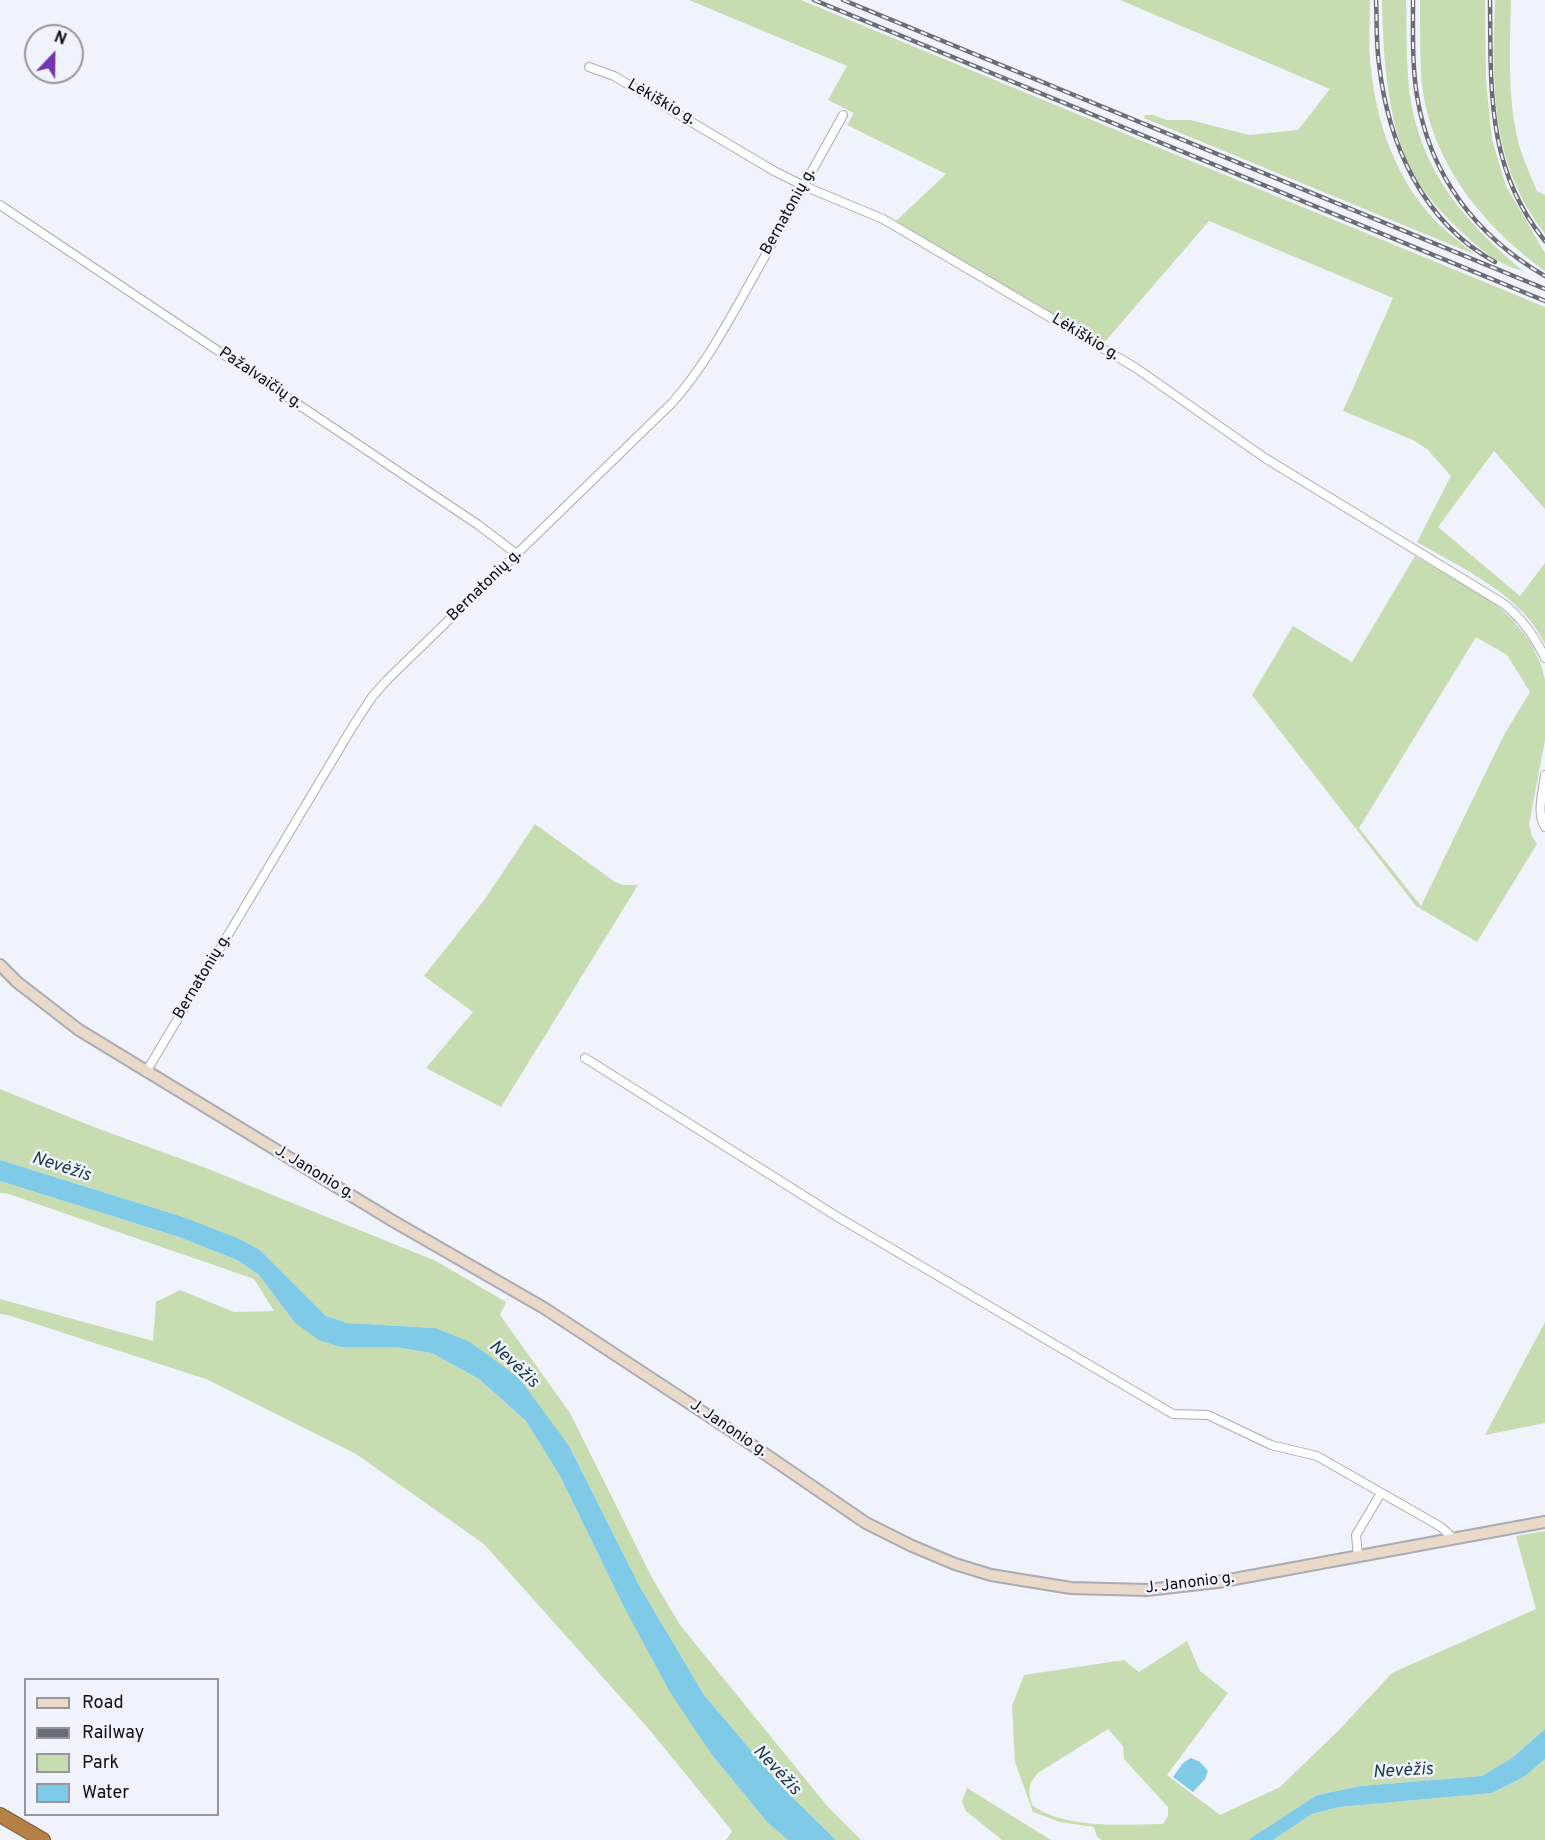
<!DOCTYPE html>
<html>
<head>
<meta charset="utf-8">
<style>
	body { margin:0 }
	#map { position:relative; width:1545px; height:1840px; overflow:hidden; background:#f0f2fc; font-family:Overpass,sans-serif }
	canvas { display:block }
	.legend { position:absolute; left:24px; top:1678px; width:195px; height:138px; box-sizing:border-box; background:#f0f2fc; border:2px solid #96979e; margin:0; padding:8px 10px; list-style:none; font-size:18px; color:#0e0f12 }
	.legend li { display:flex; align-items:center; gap:12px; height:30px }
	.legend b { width:30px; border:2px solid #96979e }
	.north { position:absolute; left:24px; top:24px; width:60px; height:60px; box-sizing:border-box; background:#f0f2fc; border:2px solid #96979e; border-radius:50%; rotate:22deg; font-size:16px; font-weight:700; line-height:24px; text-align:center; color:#0e0f12 }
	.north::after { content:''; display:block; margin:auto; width:21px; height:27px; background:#7037ae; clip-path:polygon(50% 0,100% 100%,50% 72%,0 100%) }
</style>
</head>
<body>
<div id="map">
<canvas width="1545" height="1840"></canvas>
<ul class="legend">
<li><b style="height:8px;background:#e8d9c8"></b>Road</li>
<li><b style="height:8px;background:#6b6d73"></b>Railway</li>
<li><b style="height:16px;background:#c7dcb1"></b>Park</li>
<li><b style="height:16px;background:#7ecae7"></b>Water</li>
</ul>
<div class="north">N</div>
</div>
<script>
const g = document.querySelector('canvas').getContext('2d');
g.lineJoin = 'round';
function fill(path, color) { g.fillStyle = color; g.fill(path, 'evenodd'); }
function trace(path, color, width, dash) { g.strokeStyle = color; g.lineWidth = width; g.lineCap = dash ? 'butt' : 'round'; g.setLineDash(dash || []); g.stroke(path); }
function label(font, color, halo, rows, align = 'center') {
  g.font = font + ' Overpass,sans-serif'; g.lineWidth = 5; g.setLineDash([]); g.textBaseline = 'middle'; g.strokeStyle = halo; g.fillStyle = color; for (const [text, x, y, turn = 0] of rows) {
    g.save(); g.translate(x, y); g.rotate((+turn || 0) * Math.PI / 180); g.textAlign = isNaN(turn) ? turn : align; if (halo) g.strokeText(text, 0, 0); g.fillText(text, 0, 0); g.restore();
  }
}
fill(new Path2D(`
	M689,0H801L1545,307V509L1494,451L1438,527L1520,596L1545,563V644C1521,594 1463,569 1417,542L1451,476L1427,449L1413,440L1343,411L1393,298L1209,221L1103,344L896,221L946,174L847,125L854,113L828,100L847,66Z
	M1120,0H1370C1370,23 1368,46 1371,69C1376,118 1393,170 1425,209C1439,227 1458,241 1476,255L1144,118L1145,115H1153L1167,120H1190L1249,135L1298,130L1330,89Z
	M1382,0H1406C1407,26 1406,52 1408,78C1415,164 1460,218 1523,271C1501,266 1484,252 1468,238C1450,221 1432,204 1419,183C1387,135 1383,56 1382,0Z
	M1420,0H1485L1486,81L1492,140L1506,186L1545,253V271C1480,224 1427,157 1421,74C1420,49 1420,25 1420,0Z
	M1495,0H1511C1510,39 1508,88 1515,126C1518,148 1528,170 1537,191L1545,195V234C1490,162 1492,87 1495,0Z
	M1415,556L1493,602L1512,619L1531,643L1541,665L1545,680V740L1529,824L1532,836L1537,844L1477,942L1416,906L1252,695L1293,626L1352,662ZM1476,637L1507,655L1530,692L1504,735L1421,906L1359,828Z
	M535,824L615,882L623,885H638L501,1107L426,1068L473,1012L424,976L485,899Z
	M0,1089L94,1127L206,1168L436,1261L506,1302L500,1315L570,1413L651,1576L680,1625L828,1807L861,1840H836L784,1789L704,1695L640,1587L569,1446L435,1328L347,1323L326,1316L260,1250L183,1217L0,1160Z
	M0,1181L179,1237L237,1260L259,1275L295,1323L341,1347H395L432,1353L479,1379L526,1421L560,1476L624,1607L712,1755L768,1823L788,1840H726L732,1831L648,1728L484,1544L356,1454L206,1379L8,1315L0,1314V1299L153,1341L156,1302L180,1290L234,1312L274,1311L254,1279L6,1193H0Z
	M1545,1322V1423L1485,1435Z
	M1545,1531V1729L1512,1758L1482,1776L1361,1786L1317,1795L1248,1840H1102L1097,1837L1094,1827L1060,1822L1033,1812L1015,1762L1012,1706L1024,1675L1124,1660L1139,1672L1187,1641L1200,1671L1228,1693L1167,1775L1220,1815L1280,1787L1338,1731L1392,1673L1536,1609L1516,1536ZM1108,1729L1123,1746L1124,1759L1168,1807V1816L1163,1824C1124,1825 1064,1829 1032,1805C1028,1792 1028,1783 1038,1773Z
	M1545,1759V1840H1273L1312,1814L1339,1807L1492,1793L1524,1777Z
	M967,1788L1051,1840H1002L966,1811L962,1801Z`), '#c7dcb1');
fill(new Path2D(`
	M0,1160L183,1217L237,1238L260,1250L326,1316L347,1323L435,1328L470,1342L519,1378L569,1446L640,1587L704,1695L784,1789L836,1840H788L768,1823L712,1755L670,1692L624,1607L560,1476L526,1421L479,1379L432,1353L395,1347H341L319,1340L295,1323L259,1275L237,1260L179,1237L0,1181Z
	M1545,1729V1759L1524,1777L1492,1793L1339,1807L1312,1814L1273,1840H1248L1317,1795L1361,1786L1482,1776L1512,1758Z
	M1191,1758L1200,1762L1208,1771L1205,1779L1193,1792L1173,1777L1183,1763Z`), '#7ecae7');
const street = new Path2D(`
	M589,67L614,76L774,171L804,186L883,219L1136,368L1265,458L1504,604C1523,619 1535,637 1545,658
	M0,205L477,524L518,555
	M1545,775C1543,791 1536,813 1545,827
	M585,1058L836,1216L1173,1414L1208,1415L1271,1445L1317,1456L1441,1527L1453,1538
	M146,1072L353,726L372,697L387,680L672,403C706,365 729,320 754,276C783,223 813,169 843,115
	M1358,1556L1356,1535L1381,1493`);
const secondary = new Path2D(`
	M0,965L17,982L79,1030L393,1221L544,1308L727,1428L866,1523L912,1546L955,1564L991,1575L1071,1588L1147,1590L1218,1582L1545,1522`);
const highway = new Path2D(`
	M0,1815L43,1840`);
trace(street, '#a9abb5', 10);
trace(secondary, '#a9abb5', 14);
trace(highway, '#7a5834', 16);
trace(street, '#fff', 8);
trace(secondary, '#e8d9c8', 10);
trace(highway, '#b48046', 14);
const rail = new Path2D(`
	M814,0L1545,301
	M843,0L1545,289
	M1376,0C1377,21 1376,43 1379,64C1388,143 1422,222 1495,262
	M1413,0C1413,32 1412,65 1417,96C1430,176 1476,236 1545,276
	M1490,0C1491,88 1486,169 1545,241`);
trace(rail, '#6b6d73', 4.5);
trace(rail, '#f0f2fc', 2, [7]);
label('16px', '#0e0f12', '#f0f2fc', [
	["Lėkiškio g.",661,103,30],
	["Bernatonių g.",789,212,-61],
	["Lėkiškio g.",1085,338,31],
	["Pažalvaičių g.",260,379,34],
	["Bernatonių g.",485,586,-44],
	["Bernatonių g.",203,977,-59],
	["J. Janonio g.",314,1173,31],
	["J. Janonio g.",728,1429,34],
	["J. Janonio g.",1190,1584,-7]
]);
label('italic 18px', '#173b47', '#f0f2fc', [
	["Nevėžis",61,1168,18],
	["Nevėžis",513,1365,43],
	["Nevėžis",776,1771,47],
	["Nevėžis",1403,1772,-3]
]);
</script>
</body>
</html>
